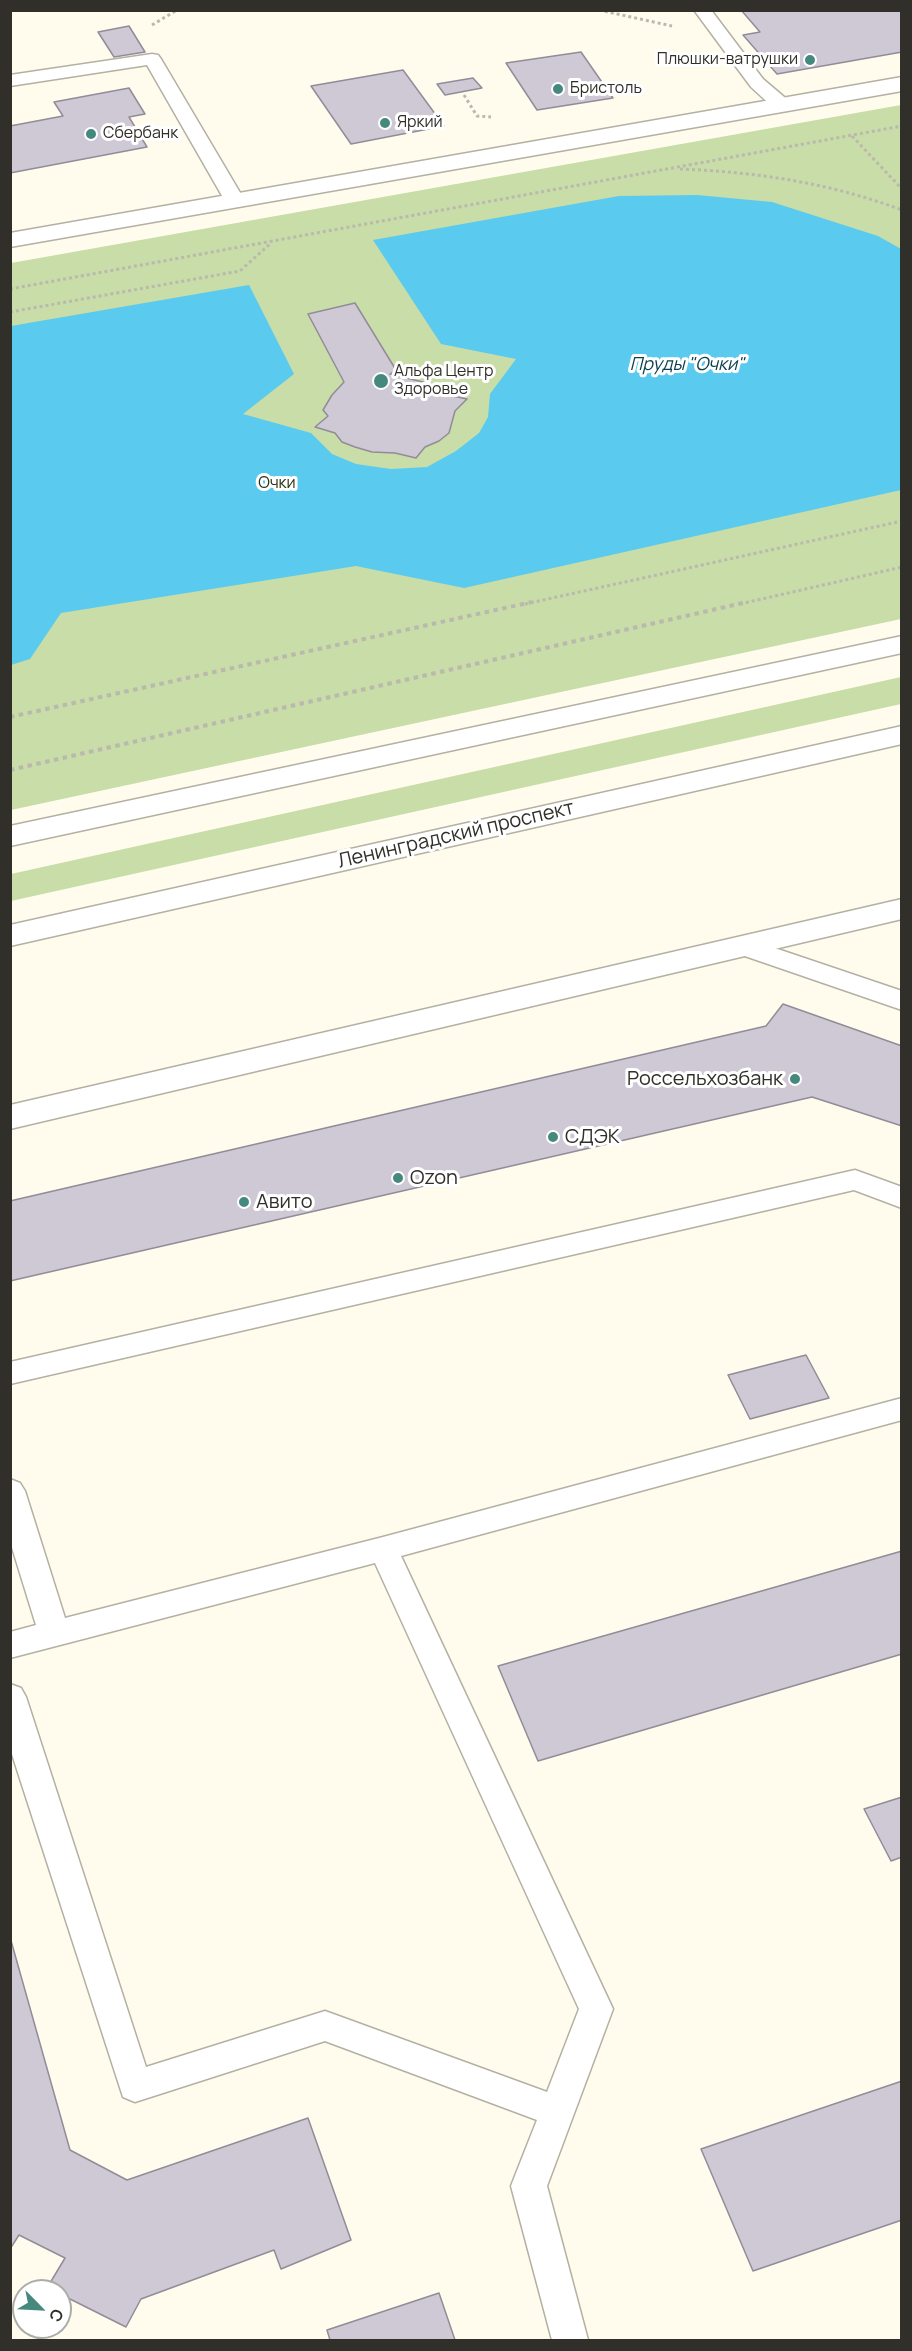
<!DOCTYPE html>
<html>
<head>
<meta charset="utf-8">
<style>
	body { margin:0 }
	#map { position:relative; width:912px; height:2351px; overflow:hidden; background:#fffcee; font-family:Manrope,sans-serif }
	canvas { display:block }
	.frame { position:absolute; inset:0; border:12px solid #302f29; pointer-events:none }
	.north { position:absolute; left:12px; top:2279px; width:60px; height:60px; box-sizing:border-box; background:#fff; border:2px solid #acaca9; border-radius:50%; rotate:114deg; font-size:16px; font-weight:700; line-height:24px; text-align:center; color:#302f29 }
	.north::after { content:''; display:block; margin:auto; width:21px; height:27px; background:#45897e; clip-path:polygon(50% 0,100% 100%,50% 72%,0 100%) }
</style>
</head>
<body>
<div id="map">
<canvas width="912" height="2351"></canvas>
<div class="frame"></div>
<div class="north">С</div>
</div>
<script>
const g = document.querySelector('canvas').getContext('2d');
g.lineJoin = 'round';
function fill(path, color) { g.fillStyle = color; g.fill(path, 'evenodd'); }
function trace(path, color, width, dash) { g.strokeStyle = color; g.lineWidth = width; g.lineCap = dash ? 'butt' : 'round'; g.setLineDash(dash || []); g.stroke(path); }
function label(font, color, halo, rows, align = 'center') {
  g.font = font + ' Manrope,sans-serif'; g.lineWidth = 6; g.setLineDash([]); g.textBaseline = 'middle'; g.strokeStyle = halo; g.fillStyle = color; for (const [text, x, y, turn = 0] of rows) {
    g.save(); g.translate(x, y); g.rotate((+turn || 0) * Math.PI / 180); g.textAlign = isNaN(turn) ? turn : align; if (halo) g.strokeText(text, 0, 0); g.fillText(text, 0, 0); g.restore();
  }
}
fill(new Path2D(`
	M901,105V619L11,810V263Z
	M901,677V704L11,901V874Z`), '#c8dda7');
fill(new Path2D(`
	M697,195L772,202L878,236L901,249V490L464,588L356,566L61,613L30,659L11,665V326L249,285L294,374L243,414L311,433L332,454L356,464L391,469L427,467L456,451L479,433L488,417L490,394L516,359L441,344L373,240L619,196Z`), '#5bcaef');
const building = new Path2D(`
	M741,10H902V52L777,74L743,35L760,32Z
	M129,26L145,52L114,57L98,32Z
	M581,52L613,98L537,110L506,63Z
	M403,70L444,126L351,144L311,86Z
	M473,78L482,88L445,95L437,84Z
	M129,88L145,114L129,117L147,147L10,173V126L63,116L54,102Z
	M355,303L396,370L390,374L431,384L442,389L448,395L467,399L455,411L449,433L439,441L425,447L416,458L395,453L372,452L355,447L342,442L335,433L315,427L328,416L323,410L332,395L344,382L308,314Z
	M783,1004L902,1046V1126L812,1097L10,1281V1201L766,1026Z
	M806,1355L829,1398L750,1419L728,1375Z
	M902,1551V1654L538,1761L498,1666Z
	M902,1797V1857L891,1861L864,1809Z
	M10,1937L70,2150L127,2180L308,2118L351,2240L281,2269L274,2250L141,2299L126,2327L60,2294V2291L47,2288L65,2258L19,2235L10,2249Z
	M902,2081V2220L753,2271L701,2149Z
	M439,2293L455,2340H330L327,2330Z`);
fill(building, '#cfc8d5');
trace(building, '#928c98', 1.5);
const lane = new Path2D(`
	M694,10H711L763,79L790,102L792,106L790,110H776L751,87Z
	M152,54L158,55L161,59L245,201L242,205H228L225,201L147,65L10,86V75Z
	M745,938L902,991V1010L736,953L732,947L736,941Z
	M855,1170L902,1187V1208L854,1190L10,1384V1362Z
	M902,1398V1420L401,1556L613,2009L547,2186L588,2340H552L511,2186L537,2120L325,2041L135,2102L123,2097L10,1748V1684L21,1688L26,1697L146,2067L325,2011L547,2092L579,2009L375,1563L10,1658V1632L36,1625L10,1541V1479L20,1483L25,1491L65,1618L383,1537Z`);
const street = new Path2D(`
	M902,77V91L10,247V233Z
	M902,899V919L10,1129V1105Z`);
const primary = new Path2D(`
	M902,636V653L10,846V826Z
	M902,726V744L10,946V925Z`);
trace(lane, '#b4b1a3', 3);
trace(street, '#b4b1a3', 3);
trace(primary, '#b4b1a3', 3);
trace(new Path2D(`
	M599,10L672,26
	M152,25L177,10
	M464,95L477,116L491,117
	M852,136L902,189
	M680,169C757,172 830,183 902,210
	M10,289L902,126
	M10,312L240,271L271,243
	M525,604L902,521
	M740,604L902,567`), '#bbb9ad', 3, [3, 3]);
trace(new Path2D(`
	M10,717L532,602
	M10,770L747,602`), '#bbb9ad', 4, [4.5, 4.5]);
fill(lane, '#fff');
fill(street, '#fff');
fill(primary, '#fff');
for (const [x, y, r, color] of [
	[810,60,6,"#45897e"],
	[558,89,6,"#45897e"],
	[385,123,6,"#45897e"],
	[91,134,6,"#45897e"],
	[381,381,8,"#45897e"],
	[795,1079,6,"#45897e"],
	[553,1137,6,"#45897e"],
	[398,1178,6,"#45897e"],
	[244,1202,6,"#45897e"]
]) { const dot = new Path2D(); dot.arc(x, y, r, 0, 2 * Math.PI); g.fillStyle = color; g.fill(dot); trace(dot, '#fff', 2); }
label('16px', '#302f29', '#fff', [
	["Плюшки-ватрушки",798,60,"right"],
	["Бристоль",570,89],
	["Яркий",397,123],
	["Сбербанк",103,134],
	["Альфа Центр",394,372],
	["Здоровье",394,390]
], 'left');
label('16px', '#273310', '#fff', [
	["Очки",277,484]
]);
label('italic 18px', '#0e4150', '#fff', [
	["Пруды \"Очки\"",687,365]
]);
label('20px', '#302f29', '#fff', [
	["Ленинградский проспект",456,835,-13]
]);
label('20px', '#302f29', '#fff', [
	["Россельхозбанк",783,1079,"right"],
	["СДЭК",565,1137],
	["Ozon",410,1178],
	["Авито",256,1202]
], 'left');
</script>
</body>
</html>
